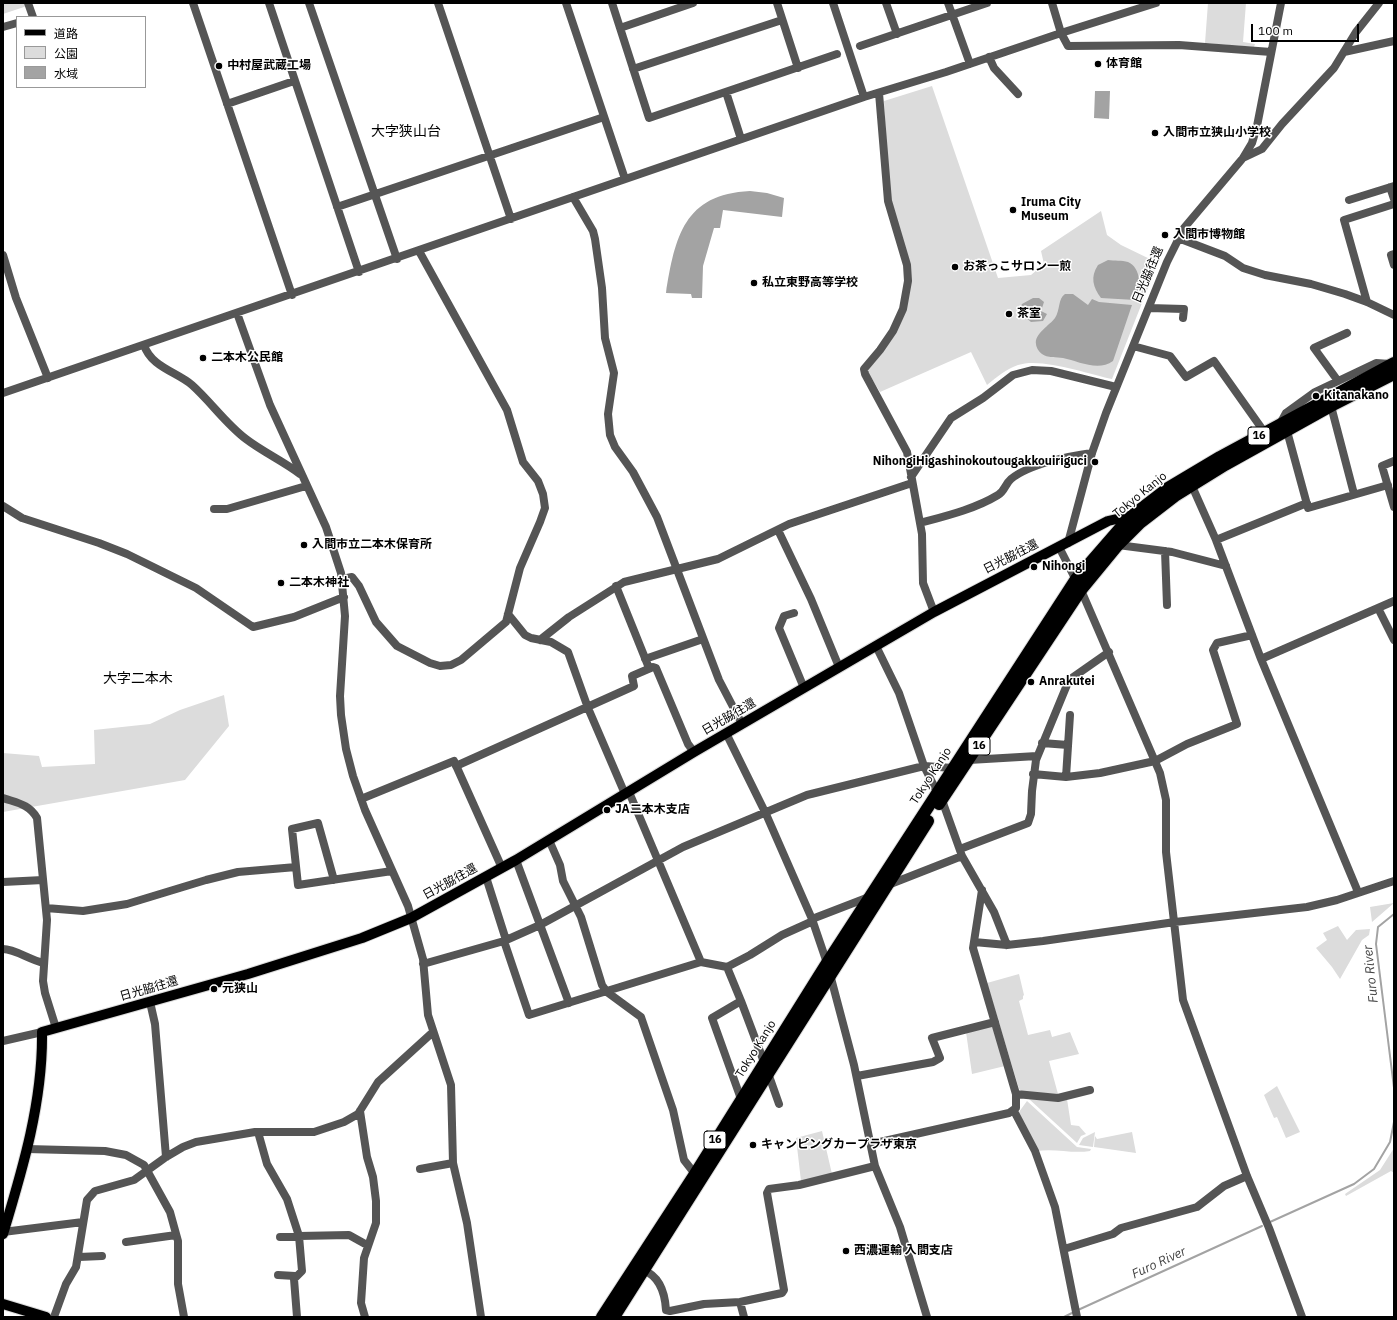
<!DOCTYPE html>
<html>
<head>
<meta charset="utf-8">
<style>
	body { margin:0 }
	#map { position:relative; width:1397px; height:1320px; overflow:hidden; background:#fff; font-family:"IBM Plex Sans","Noto Sans JP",sans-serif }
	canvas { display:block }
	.frame { position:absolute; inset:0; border:4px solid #000; pointer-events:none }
	.legend { position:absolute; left:16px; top:16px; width:130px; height:72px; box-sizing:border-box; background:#fff; border:1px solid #999; margin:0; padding:5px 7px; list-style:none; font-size:12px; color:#000 }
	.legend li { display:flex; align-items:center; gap:8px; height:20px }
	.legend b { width:20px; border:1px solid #999 }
	.scale { position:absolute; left:1251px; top:24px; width:108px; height:18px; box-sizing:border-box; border:2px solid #000; border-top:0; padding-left:5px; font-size:12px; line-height:14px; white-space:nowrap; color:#000; -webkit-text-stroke:3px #fff; paint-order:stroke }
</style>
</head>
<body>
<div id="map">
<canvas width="1397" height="1320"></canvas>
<div class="frame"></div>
<ul class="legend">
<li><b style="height:5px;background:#000"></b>道路</li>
<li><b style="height:11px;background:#dcdcdc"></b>公園</li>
<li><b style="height:11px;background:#a3a3a3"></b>水域</li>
</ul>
<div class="scale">100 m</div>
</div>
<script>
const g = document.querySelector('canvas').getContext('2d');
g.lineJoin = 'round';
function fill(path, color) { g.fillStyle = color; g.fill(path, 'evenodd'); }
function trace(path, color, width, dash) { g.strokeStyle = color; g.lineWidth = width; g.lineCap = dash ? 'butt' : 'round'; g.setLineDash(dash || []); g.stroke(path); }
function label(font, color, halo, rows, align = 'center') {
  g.font = font + ' "IBM Plex Sans","Noto Sans JP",sans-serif'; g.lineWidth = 3; g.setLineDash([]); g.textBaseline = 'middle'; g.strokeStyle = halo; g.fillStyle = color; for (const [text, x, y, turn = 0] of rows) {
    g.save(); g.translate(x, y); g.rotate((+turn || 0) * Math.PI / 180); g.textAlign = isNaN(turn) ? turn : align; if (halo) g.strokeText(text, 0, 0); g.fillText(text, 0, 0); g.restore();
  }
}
fill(new Path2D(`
	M3,3H26L27,6L3,14Z
	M1208,3H1246L1243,42L1255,44L1254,47L1205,43Z
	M932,86L998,278L1031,275L1044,264L1041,251L1101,211L1107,235L1121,245L1154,261L1157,265L1112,379C1088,374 1041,357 1018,365C1006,369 997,377 987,385L971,352L880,392L866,369L894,331L910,281L889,201L884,101Z
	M224,695L229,726L185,780L3,812V753L39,756L42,767L95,764L94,730L150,724L180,710Z
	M1394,903L1372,922L1370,907Z
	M1338,926L1347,940L1356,930L1370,929L1369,935L1362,940L1340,979L1332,967L1316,948L1327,940L1323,933Z
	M1019,974L1024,995L1023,996V999L1019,1001L1028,1035L1050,1030L1052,1037L1070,1032L1079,1054L1049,1061L1058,1094L1023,1092L1019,1089L987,983Z
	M991,1025L994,1027L1005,1066L972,1074L966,1032Z
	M1277,1086L1300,1132L1286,1138L1277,1117L1274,1118L1264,1095Z
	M1029,1099H1067L1071,1125L1079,1126L1086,1134L1081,1136L1077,1143Z
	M1027,1101L1077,1147L1091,1149L1090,1151C1072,1154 1055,1148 1037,1151L1019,1112Z
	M822,1131L832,1174L801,1181L796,1138Z
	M1095,1132L1093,1147L1079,1145L1083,1138Z
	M1132,1132L1136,1153L1094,1147L1095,1136L1097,1139Z
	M1394,1148V1173L1391,1171L1346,1196L1345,1194L1380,1170Z`), '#dcdcdc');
fill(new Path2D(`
	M1095,91H1110L1109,119L1094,118Z
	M750,191L767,193L784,198L782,217L723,210L720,228H714L703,266L702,298H692L691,294L666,293C675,237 684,194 750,191Z
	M1108,260C1114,261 1122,260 1128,262C1141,267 1142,290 1135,300L1101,298C1093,287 1090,277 1098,265Z
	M1065,294H1073L1088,305L1092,299L1099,302L1132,305L1113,361C1098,372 1078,361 1063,358C1057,357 1047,358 1042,354C1039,352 1036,347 1036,344C1034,334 1050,325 1055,318C1060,311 1058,298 1065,294Z
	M1033,298H1039L1044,302L1041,311L1047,314L1043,321L1031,322L1018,311L1022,304Z`), '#a3a3a3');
trace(new Path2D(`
	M1394,914L1378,927L1376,944L1394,1088
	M1270,1222L1354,1184L1374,1169L1390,1142L1394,1122
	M1078,1310L1262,1226
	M1064,1317L1074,1312`), '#a3a3a3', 2);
const major = new Path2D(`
	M3,1234C23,1168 43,1101 42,1032L248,974L362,938L411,918L516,860L694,752L934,612L1108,521L1121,518L1133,520
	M3,1304L46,1317`);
const highway = new Path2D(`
	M939,804L1081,590L1118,545L1140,523L1175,496L1225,465L1331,406L1394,374
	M602,1317L695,1174L827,963L1076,579L1129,518L1168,488L1220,457L1394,363
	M614,1317L928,821`);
trace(major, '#dbdbdb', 12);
trace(highway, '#dbdbdb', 14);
trace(new Path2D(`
	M28,3L33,17
	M193,3L292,295
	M269,3L359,272
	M309,3L397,259
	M438,3L511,219
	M566,3L625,179
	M612,3L649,118L837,54
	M777,3L798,68
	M833,3L864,97
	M886,3L897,34
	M948,3L970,64
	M1052,3L1061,33L1068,46L1179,45L1271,52
	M3,27L17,23
	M620,28L693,3
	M860,46L987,3
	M1344,52L1394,41
	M989,57L994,68L1018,94
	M633,69L782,20
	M726,92L741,139
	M879,93L888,201L907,265L908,281L903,309L893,331L880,350L864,369L865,374L907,452L922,534L923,583L934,612
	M227,104L294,81
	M1243,158L1262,149L1282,124L1334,68L1356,32L1379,3
	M1390,187L1394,199
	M573,197L593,231L595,239L602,288L605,338L614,373L608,414L610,435L615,447L633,472L657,517L719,680L742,724
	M1349,200L1394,186
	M337,207L604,117
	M1178,238L1225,256L1243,268L1265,275L1311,284L1345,294L1367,302L1394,315
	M1394,254L1391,255L1394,265
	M3,255L16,298L48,378
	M1367,302L1344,220L1394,204
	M1149,308L1184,309L1183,318
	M237,313L270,405L326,527L341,573L345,616L340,696L341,715L346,749L353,776L365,810L408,906L423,959L428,1015L451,1085L453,1163L467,1223L481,1317
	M144,345C151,367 177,372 192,385C211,402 226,424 246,439C263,452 283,461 300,474
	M1133,346L1170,356L1186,377L1214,361L1265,433
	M1338,381L1314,348L1347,333
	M3,393L864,97L946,72L1061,33L1156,3
	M1331,406L1354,494
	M1280,424L1286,413L1315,392L1376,363L1390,364
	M1287,431L1308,508L1388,485
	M1394,461L1382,466L1394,507
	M911,477L951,418L983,398L1013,375L1032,370L1051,371L1116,387
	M1192,486L1216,540L1261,659L1358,892
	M3,506L22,518L99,543L127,554L196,588L253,627L294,617L344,597
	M214,509H227L306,486
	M920,523C946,516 975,509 998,495C1005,491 1005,484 1011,479C1029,464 1070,456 1092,453
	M778,530L811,599L839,667
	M1216,540L1307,503
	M1068,543L1092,453L1106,413L1167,262L1184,228L1243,158L1252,143L1257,126L1281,3
	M1118,545L1172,552L1226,566
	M1059,547L1081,590L1160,773L1166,800V852L1183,1000L1247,1176L1269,1228L1302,1317
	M1165,551L1167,605
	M342,579L352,577L359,586L376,622L397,646L430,663L440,666L451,665L461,660L506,622L520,568L540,522L545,508L543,494L538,481L523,462L507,410L419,251
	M616,586L649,668
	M1378,608L1394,640
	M794,613L784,616L779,628L804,688
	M508,614L525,635L531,638L551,642L568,652L588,708L625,794
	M540,640L569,617L624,582L718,559L789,524L912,483
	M876,646L899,693L924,766L937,792
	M645,659L703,639
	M1261,659L1394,601
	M726,733L766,814L812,919L827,963L854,1065L875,1166L900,1227L927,1317
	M1042,743L1068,745
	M969,760L1037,756
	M456,766L634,686L632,676L653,667L656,668L688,744L694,752
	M1033,774L1066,777L1100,773L1155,761L1187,744L1237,724L1213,650L1217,643L1252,635
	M1066,777L1070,715
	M629,792L701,962
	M3,798C17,803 29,804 37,818L47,920L43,981L45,993L56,1028
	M361,799L454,761L502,868
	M942,800L962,856L994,912L1007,945
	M549,840L560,865L563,881L581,917L602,985L607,992L641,1017L673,1110L684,1160L695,1174
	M960,849L1028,823L1031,814L1032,791L1036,760L1069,680L1109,652
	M516,860L569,1003
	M486,877L506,940
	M334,880L318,823L292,829L298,885L392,871
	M3,882L43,880
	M888,885L962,856
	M46,908L83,911L127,904L206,880L238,872L296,867
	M812,919L869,897
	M504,941L529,1015L701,962L727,967L750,955L782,935L813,921
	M974,942L1007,945L1043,941L1175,922L1307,907L1337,900L1394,881
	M3,949C15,949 30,960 44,963
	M423,964L504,941L540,925L683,847L807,795L924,766L953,768
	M727,967L741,1001L712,1018L741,1099
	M741,1001L764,1062
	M150,1002L155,1024L166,1157
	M3,1041L42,1032
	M768,1073L779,1104
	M857,1076L933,1062L940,1058L932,1038L995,1022
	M1016,1094L1058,1098L1090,1090
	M360,1111L367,1157L373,1177L376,1201V1223L364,1258L361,1303L365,1317
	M1014,1111L1035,1151L1055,1207L1077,1317
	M258,1132L267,1164L287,1199L299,1236L302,1271L294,1279L297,1317
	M871,1144L1009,1113L1016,1108V1094L973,948L982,890
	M27,1149L105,1151L126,1155L144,1165L170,1212L178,1241V1284L184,1317
	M420,1169L453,1163
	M3,1232L83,1222
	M299,1236L349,1235L367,1245
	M280,1237H299
	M126,1242L176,1235
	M1064,1249L1113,1234L1121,1228L1197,1207L1224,1186L1247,1176
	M79,1257L102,1256
	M643,1270C659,1276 665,1293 666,1310L670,1311L704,1304L740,1302L782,1293L784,1290L767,1193L769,1189L799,1185L875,1166
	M278,1275L295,1276
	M740,1302L744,1317
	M54,1317L66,1284L76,1267L87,1200L95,1191L134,1180L166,1157L183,1147L196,1142L255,1132H314L344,1122L358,1114L378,1082L433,1032`), '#555', 8);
trace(major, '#000', 10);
trace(highway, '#000', 12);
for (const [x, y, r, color] of [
	[1098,64,4,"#000"],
	[219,66,4,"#000"],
	[1155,133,4,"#000"],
	[1013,210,4,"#000"],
	[1165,235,4,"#000"],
	[955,267,4,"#000"],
	[754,283,4,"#000"],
	[1009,314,4,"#000"],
	[203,358,4,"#000"],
	[1316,396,4,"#000"],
	[1095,462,4,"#000"],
	[304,545,4,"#000"],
	[1034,567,4,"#000"],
	[281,583,4,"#000"],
	[1031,682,4,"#000"],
	[607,810,4,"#000"],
	[214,989,4,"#000"],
	[753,1145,4,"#000"],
	[846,1251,4,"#000"]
]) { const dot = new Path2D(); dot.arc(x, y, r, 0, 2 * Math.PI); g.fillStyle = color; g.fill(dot); trace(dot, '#fff', 1.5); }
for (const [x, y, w] of [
	[1259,436,22],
	[979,746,22],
	[715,1140,22]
]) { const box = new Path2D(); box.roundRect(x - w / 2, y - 9, w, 18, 3); g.fillStyle = '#fff'; g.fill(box); trace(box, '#000', 1); }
label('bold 11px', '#000', null, [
	["16",1259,436],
	["16",979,746],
	["16",715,1140]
]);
label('bold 12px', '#000', '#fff', [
	["体育館",1106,64],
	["中村屋武蔵工場",227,66],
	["入間市立狭山小学校",1163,133],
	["Iruma City",1021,203],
	["Museum",1021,217],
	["入間市博物館",1173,235],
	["お茶っこサロン一煎",963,267],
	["私立東野高等学校",762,283],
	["茶室",1017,314],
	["二本木公民館",211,358],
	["Kitanakano",1324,396],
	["NihongiHigashinokoutougakkouiriguci",1087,462,"right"],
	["入間市立二本木保育所",312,545],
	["Nihongi",1042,567],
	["二本木神社",289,583],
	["Anrakutei",1039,682],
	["JA二本木支店",615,810],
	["元狭山",222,989],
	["キャンピングカープラザ東京",761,1145],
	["西濃運輸 入間支店",854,1251]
], 'left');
label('12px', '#000', '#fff', [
	["日光脇往還",1148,275,-67],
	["Tokyo Kanjo",1140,495,-39],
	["日光脇往還",1011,557,-27],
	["日光脇往還",729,717,-30],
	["Tokyo Kanjo",931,776,-57],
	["日光脇往還",450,882,-29],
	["日光脇往還",149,989,-16],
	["Tokyo Kanjo",756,1049,-58]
]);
label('italic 13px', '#444', '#fff', [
	["Furo River",1371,974,-96],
	["Furo River",1159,1263,-25]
]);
label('14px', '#000', '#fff', [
	["大字狭山台",406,132],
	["大字二本木",138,679]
]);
</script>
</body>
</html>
